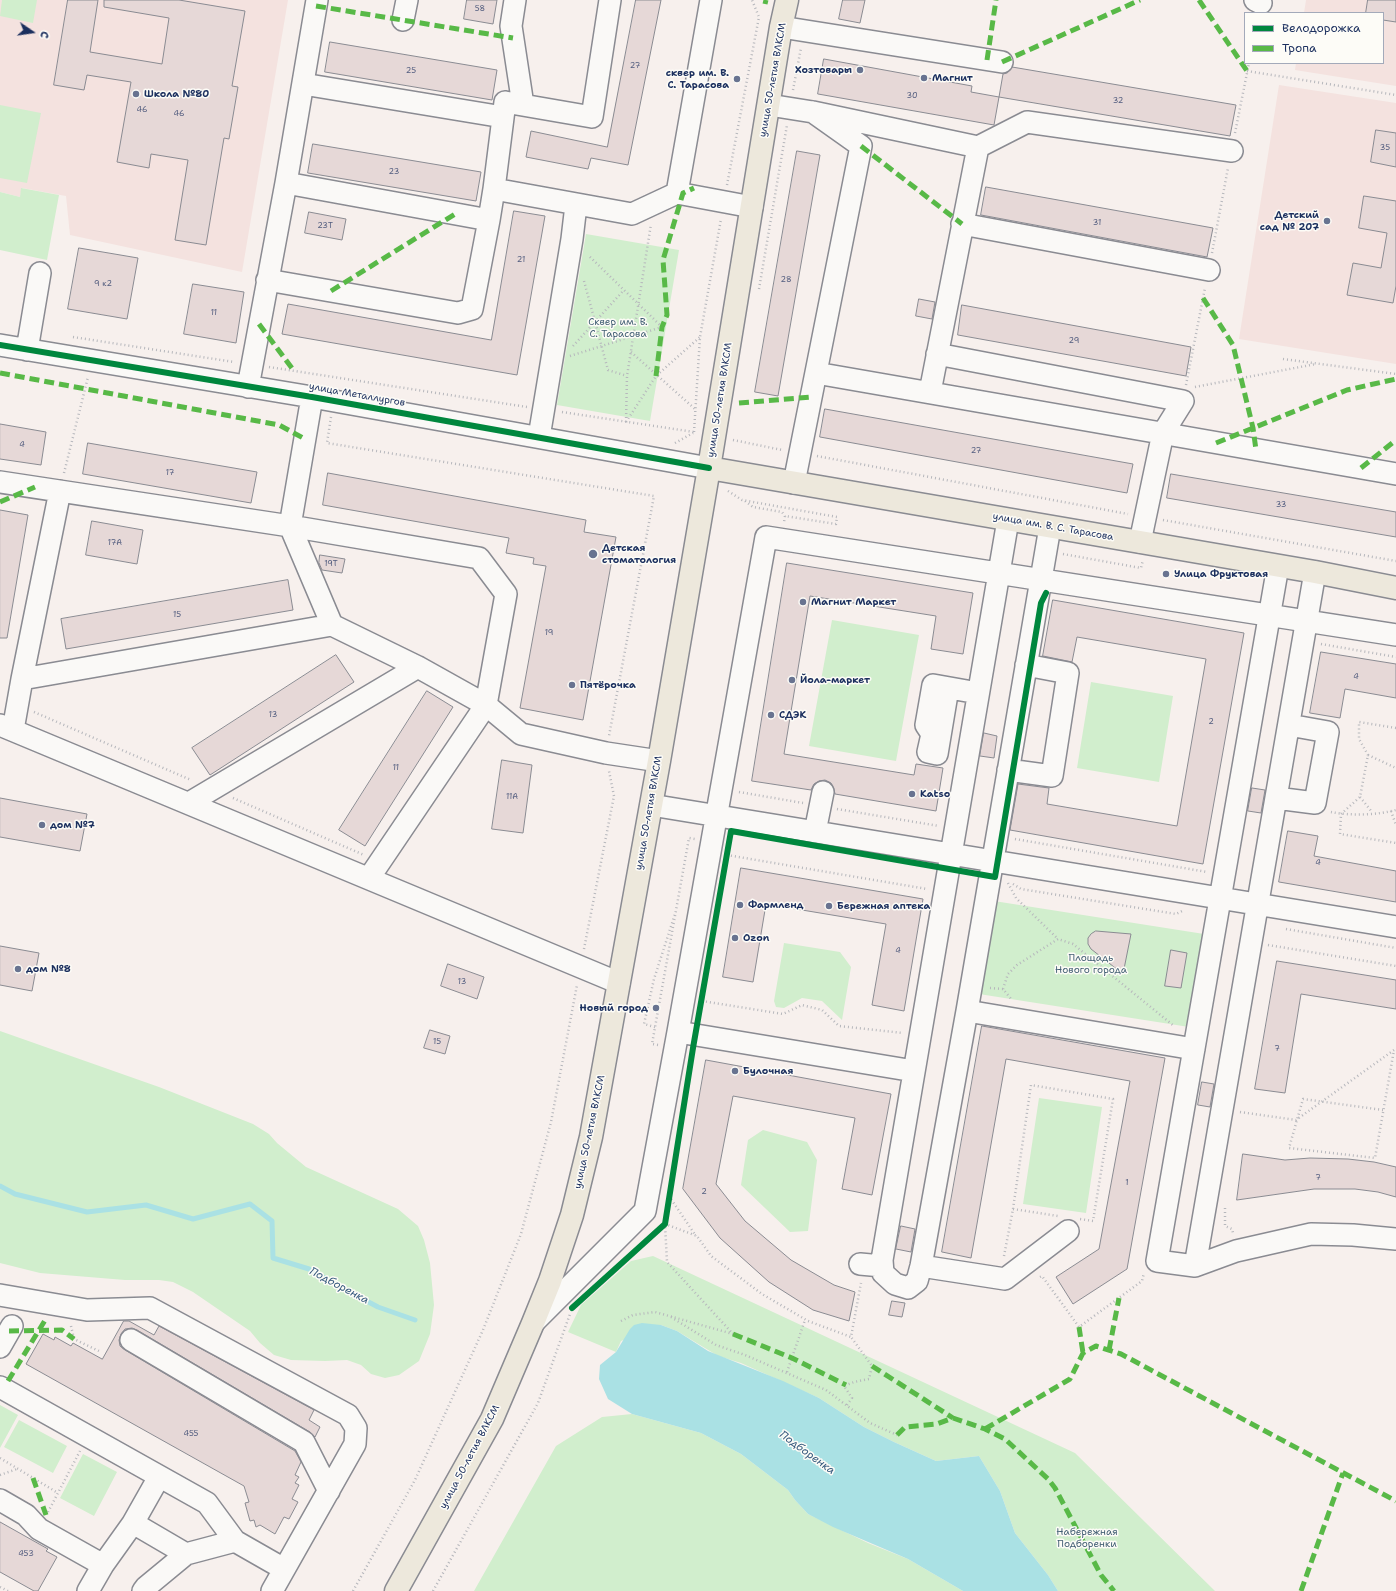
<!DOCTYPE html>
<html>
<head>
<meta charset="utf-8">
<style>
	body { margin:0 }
	#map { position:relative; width:1396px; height:1591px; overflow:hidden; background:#f7f0ed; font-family:"Shantell Sans",sans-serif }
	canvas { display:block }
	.legend { position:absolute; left:1244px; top:12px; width:140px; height:52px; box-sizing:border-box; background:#fdfcf7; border:1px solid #a3aaba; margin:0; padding:5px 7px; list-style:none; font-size:12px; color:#1b2f5e }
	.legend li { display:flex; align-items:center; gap:8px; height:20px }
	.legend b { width:20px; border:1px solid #a3aaba }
	.north { position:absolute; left:12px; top:12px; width:40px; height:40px; -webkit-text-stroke:3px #fdfcf7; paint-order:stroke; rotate:103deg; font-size:11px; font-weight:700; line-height:16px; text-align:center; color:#1b2f5e }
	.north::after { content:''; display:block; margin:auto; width:14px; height:18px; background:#1b2f5e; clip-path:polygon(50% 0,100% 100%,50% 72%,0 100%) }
</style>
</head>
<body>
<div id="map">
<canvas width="1396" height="1591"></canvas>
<ul class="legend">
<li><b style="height:5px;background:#00873e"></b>Велодорожка</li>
<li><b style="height:5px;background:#58b947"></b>Тропа</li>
</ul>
<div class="north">С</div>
</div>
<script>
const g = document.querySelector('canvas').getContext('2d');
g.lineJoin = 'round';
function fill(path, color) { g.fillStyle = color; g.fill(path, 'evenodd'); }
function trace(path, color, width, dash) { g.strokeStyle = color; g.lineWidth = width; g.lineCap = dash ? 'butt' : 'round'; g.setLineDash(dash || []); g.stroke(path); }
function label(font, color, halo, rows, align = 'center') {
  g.font = font + ' "Shantell Sans",sans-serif'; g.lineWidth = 3; g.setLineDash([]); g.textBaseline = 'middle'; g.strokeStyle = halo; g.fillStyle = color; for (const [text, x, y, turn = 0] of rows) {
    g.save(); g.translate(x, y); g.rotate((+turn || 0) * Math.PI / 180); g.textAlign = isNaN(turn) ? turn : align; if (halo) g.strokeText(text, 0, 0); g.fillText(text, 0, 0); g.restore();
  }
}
fill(new Path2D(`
	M0,0H288L242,272L70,235L66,196L22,188L20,197L0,192Z
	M1306,0H1396V86L1295,70L1296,63H1383V13H1304Z
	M1279,85L1396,103V364L1239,339Z`), '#f4e2df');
fill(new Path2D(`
	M2,0H37L33,23L0,16Z
	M0,105L41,113L27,183L0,178Z
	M21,188L59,195L47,260L0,250V192L20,197Z
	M586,234L679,250L650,421L557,405Z
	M832,620L919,635L896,761L809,746Z
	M1091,682L1173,696L1159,782L1077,768Z
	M994,901L1204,934L1189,1027L979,994Z
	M784,943L840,952L851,967L842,1020L822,1001L802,998L784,1008L776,1007L774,1001Z
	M0,1031L159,1087L253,1124L269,1134L277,1143L306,1167L398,1209L418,1226L424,1240L430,1263L434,1305L430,1334L419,1361L399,1375L385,1378L371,1374L361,1365L347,1360L325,1361L291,1360L274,1355L260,1343L250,1331L193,1292L173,1282L159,1280H125L40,1273L0,1263Z
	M1039,1098L1102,1107L1086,1213L1023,1204Z
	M763,1130L807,1142L817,1160L808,1231L790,1232L741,1185L748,1140Z
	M653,1256L1075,1453L1215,1591H1058L1048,1575L1015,1533L1000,1491L979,1456L936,1461L894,1442L864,1427L819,1398L741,1363L718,1356L677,1331L661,1325L621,1341L616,1352L568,1332L581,1305L631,1261Z
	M0,1405L18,1415L0,1448Z
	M632,1414L701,1433L741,1454L788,1490L795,1500L808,1514L868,1543L908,1559L963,1591H474L556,1446L602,1417Z
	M19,1420L67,1446L53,1473L4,1447Z
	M83,1454L117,1472L94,1516L60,1498Z`), '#d1eecd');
fill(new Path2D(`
	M642,1323L661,1325L677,1331L708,1351L783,1381L819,1398L864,1427L894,1442L936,1461L979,1456L1000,1491L1015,1533L1048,1575L1058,1591H963L908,1559L833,1527L808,1514L795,1500L788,1490L741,1454L701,1433L632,1414L608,1399L599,1379L600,1365L616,1352L630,1329L634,1325Z`), '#aae1e4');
trace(new Path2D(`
	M0,1186L15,1194L87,1212L146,1205L193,1219L250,1204L272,1221L273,1258L309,1269L340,1287L378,1307L415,1320`), '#aae1e4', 5);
const building = new Path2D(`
	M68,0H98L90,52L162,64L169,18L104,7V0H179L245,11L232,86L238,87L229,139L224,138L206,245L175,240L188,160L151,154L149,168L117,162L131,82L87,75L84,90L54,85Z
	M467,0H497L493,24L464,19Z
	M636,0H661L628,165L591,158L588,169L526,157L531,131L607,147Z
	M843,0H865L860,23L839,19Z
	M1368,0H1396V22L1383,20V13H1366Z
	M330,42L497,70L492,100L325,72Z
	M824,59L972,86L971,92L999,97L994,125L818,94Z
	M1012,67L1236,105L1230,136L999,97L1003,74L1007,73Z
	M1376,130L1396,133V167L1371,162Z
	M313,144L481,172L476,201L308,173Z
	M797,151L820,155L778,396L755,392Z
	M986,187L1213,228L1207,257L981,215Z
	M1364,196L1396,201V286L1393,303L1347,295L1353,263L1381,268L1387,233L1359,228Z
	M514,211L545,216L517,375L282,334L288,304L491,340Z
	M309,212L346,219L342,240L305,233Z
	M79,248L138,258L127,319L68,309Z
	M193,284L244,292L236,343L184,334Z
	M919,299L935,302L932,319L916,316Z
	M962,305L1191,347L1186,376L958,335Z
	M825,409L1133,464L1127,493L820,437Z
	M0,424L46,432L41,465L0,459Z
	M88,443L257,472L251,503L83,474Z
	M328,473L586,520L584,532L616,537L583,720L520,708L546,566L533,564L534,558L506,553L509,538L323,505Z
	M1171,474L1396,512V537L1167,498Z
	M0,510L28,515L7,638H0Z
	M92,521L143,530L137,564L86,555Z
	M320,555L345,559L342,573L322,570L319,563Z
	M787,563L973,593L963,654L931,649L936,616L810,596L784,754L914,775L916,764L943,768L936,811L835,794L834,789L831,783L825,780L819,781L814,784L811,790L752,781Z
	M288,580L293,610L66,649L61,619Z
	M1053,600L1244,633L1203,864L1010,830L1018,784L1049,788L1047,804L1177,826L1206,659L1077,637L1072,662L1043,656Z
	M1321,652L1396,664V698L1345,689L1340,718L1310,713Z
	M336,655L354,682L210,775L192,748Z
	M427,691L453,707L365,846L339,830Z
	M984,733L997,736L994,758L980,756Z
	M502,760L532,765L523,833L492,829Z
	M1252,788L1265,790L1261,813L1248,811Z
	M0,798L87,814L80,851L0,837Z
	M1288,831L1318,836L1314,856L1396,871V902L1279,882Z
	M741,868L923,899L904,1011L872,1005L886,924L766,904L753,982L723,977Z
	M1096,931L1131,934L1123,974L1091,949L1088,944V938L1091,934Z
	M0,946L39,953L32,991L0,985Z
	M1171,950L1187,953L1181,988L1165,986Z
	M1277,961L1396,980V1009L1301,994L1285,1093L1255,1089Z
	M448,964L484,977L477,999L441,986Z
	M982,1026L1165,1058L1127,1269L1073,1304L1056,1277L1099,1249L1130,1081L1006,1059L971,1258L942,1252Z
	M430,1030L450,1036L445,1054L424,1048Z
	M706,1060L891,1094L872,1195L842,1189L855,1118L733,1096L716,1184L745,1221L791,1260L834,1285L855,1292L849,1321L813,1310L769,1282L720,1238L683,1189Z
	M1202,1082L1214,1084L1210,1107L1198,1105Z
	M1243,1154L1285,1160L1310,1158L1348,1159L1374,1162L1396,1167V1197L1378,1192L1355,1189H1314L1237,1200Z
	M901,1226L915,1229L911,1252L896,1249Z
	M892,1301L905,1303L902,1317L889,1315Z
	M124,1321H129L154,1335L159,1326L314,1410L309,1420L320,1427L315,1437L310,1432L137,1330L132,1328L125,1329L121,1334L119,1340L120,1346L125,1350L295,1451L301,1462L295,1475L299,1477L295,1483L299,1485L292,1499L298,1502L289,1519L284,1517L275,1534L260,1525L256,1527L254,1520L250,1521L245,1503L249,1502L244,1486L26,1364L43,1334L54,1340L55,1337L71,1346L73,1343L102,1359Z
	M0,1522L48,1549L46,1551L57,1557L38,1591H34L0,1572Z`);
fill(building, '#e6d8d7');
trace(building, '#8a8b92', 1);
const minor = new Path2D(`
	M515,0L511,26L523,105
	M1255,0L1261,3
	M403,20L407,0
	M781,27L1002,62
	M303,84L503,117
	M769,105L813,112L978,147
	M494,189L505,102L592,117L610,0
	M677,193L711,0
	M489,220L494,189L632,214L677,193L752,207
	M962,224L1209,270
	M267,280L458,313L472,309L489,220L286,183
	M0,345L312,397L709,468
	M27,350L40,273
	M937,354L1183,401L1163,433L1140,542
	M816,373L1396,474
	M248,387L286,183L317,0
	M930,392L978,147L1027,122L1232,151
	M312,397L290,526L332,625L418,667L486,705L521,734L606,753L659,761
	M539,437L572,239L576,205
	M0,482L290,526L479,558L506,594L486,705L369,878
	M794,483L861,146L813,112
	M1008,520L882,1260L883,1273L895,1284L908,1288L917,1281L921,1266L967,1011L1050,527
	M1278,566L1157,1261L1195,1266L1236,1251L1311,1234L1353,1235L1396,1239
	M22,679L60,491
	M948,688L937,754L928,752L932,734L926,725L933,685L978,693
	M0,725L619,983
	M13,730L22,679L332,625
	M1008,770L1052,776L1068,673L1026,665
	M1276,798L1315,803L1328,732L1289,725
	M189,803L418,667
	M651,805L1396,927
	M815,832L823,792
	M967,1011L1194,1049
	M678,1032L914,1071
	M860,1264L882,1266
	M921,1266L1005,1279L1068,1231
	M1195,1266L1315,572
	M0,1295L87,1310L150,1308L348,1415L356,1428L355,1444L272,1591
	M533,1323L645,1211L678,1032L766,537L1396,635
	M131,1340L304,1442L329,1491
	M0,1347L12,1326
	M0,1387L207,1503L235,1541L284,1569
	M159,1477L133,1523L186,1554
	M0,1500L26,1515L39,1529L103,1565
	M88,1591L103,1565L133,1523
	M143,1591L146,1587L186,1554L235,1541`);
const major = new Path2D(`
	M709,468L1315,572L1396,588
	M396,1591L492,1419L533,1323L550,1281L572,1215L591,1137L659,761L709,468L781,27L787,0`);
trace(minor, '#8a8b92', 24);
trace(major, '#8a8b92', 25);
trace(new Path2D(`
	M1247,71L1396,95
	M793,90L801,48
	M1235,133L1249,63
	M727,185L759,17L752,0
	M1212,253L1228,168
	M584,281L608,370L627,376
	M759,289L787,125
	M73,337L234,362
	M573,346L624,290
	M631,352L695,409
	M570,356L662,327L588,255
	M1283,359L1396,374
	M269,367L527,407
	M1186,385L1205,288
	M1195,387L1316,364
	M562,412L694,432
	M331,417L327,443L654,496L609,736
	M626,422L627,376L651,224
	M626,422L656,376L700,337
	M694,432L700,337L721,219
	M733,440L782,450
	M675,443L693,433
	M817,456L1128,514
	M64,473L88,377
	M728,491L742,500L837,517L836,524L785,516L784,522
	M745,501L753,507L782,512L785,516
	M1163,520L1396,561
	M1063,554L1141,568L1143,560
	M1321,644L1396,657
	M34,712L191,780
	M1396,728L1359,722V739L1368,755L1360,797L1341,814L1340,834L1396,843
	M1368,755L1396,768
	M739,792L803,803
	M1360,797L1372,812
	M233,798L364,855
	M837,809L939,826
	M1391,811L1396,825
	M1331,812C1350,816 1378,815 1396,810
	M1015,839L1207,872
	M727,855L927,889
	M1008,883L1016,898L1058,939
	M1013,884L1021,889L1176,914L1182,911
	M1286,929L1396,948
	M1268,945L1396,966
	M584,949L614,796L609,771
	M990,988L1003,989L1012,1000
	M1003,989L1008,974L1017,965L1058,939L1073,944L1174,1026
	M702,1001L783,1014L802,1005L822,1010L839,1026L903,1033
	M655,1027L644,1024L654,979L675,914
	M658,1045L652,1044L689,838L695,839
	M1240,1112L1296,1120L1394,1050L1375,1158L1289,1148L1303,1099L1383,1110
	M669,1196L696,1236
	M1225,1208V1226L1232,1229L1233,1233
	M1013,1209L1058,1216
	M1004,1256L1013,1209L1031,1085L1113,1099L1093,1221L1080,1219
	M616,1269L665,1224L676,1153
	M1040,1277L1042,1276L1079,1327L1142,1281L1144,1273
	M671,1317L716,1345L745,1355L826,1390L870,1423L897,1435
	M621,1321L633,1315L655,1312L733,1334L667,1262L665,1224L697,1236L711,1256L762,1294L808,1321L851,1337L861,1283
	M71,1326L74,1339L101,1352
	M787,1372L805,1320
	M847,1405L852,1398L844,1386L854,1382L869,1379L872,1366L851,1337
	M0,1458L58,1493
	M0,1475L17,1469
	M48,1512L80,1451
	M0,1587L8,1591
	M353,1591L415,1480L483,1330L521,1234L551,1122L577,985
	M433,1591L538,1403L570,1314`), '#b6b7bc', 2.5, [1, 3]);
trace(minor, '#faf9f7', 21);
trace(major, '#ede8dc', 22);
trace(new Path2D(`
	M1199,0L1247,71
	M765,4L766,0
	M316,6L513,38
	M987,60L996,0
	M1002,62L1140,0
	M861,146L962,224
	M331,291L455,214
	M1203,298L1233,345L1253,428L1256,450
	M259,324L294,371
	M0,373L279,425L305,439
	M656,376L662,327L667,315L663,260L683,193L694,188
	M739,403L811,397
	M1216,443L1347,390L1396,379
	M1361,468L1396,440
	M0,502L35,487
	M1079,1327L1083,1353
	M9,1331L62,1330L74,1339
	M733,1334L792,1358L846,1385
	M1109,1350L1119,1298
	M872,1366L953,1418
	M8,1381L47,1317
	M985,1429L1070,1379L1083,1353L1096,1346L1121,1354L1396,1501
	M897,1435L905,1427L937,1424L953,1418L985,1429L1005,1439L1048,1479L1055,1488L1101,1575L1114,1591
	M33,1478L46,1515
	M1301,1591L1343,1473`), '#58b947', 5, [10, 5]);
trace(new Path2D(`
	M0,345L312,397L709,468
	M572,1308L665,1224L693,1048L731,831L995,877L1041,603L1046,593`), '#00873e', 6);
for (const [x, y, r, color] of [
	[860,70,4,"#687390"],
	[924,78,4,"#687390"],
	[737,79,4,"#687390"],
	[136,94,4,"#687390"],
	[1327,221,4,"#687390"],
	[593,554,5,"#687390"],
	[1166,574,4,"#687390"],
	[803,602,4,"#687390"],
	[792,680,4,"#687390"],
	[572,685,4,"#687390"],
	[771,715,4,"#687390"],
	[912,794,4,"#687390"],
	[42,825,4,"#687390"],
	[740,905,4,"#687390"],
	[829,906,4,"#687390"],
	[735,938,4,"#687390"],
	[18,969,4,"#687390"],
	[656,1008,4,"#687390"],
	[735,1071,4,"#687390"]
]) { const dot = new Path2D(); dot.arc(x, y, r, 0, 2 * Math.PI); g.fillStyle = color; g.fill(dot); trace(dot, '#fdfcf7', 1.5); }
label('8px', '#4f5a7d', null, [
	["58",480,9],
	["27",635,66],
	["25",411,71],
	["30",912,96],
	["32",1118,101],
	["46",142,110],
	["46",179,114],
	["35",1385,148],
	["23",394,172],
	["31",1097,223],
	["23Т",325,226],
	["21",521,260],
	["28",786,280],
	["9 к2",103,284],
	["11",214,313],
	["29",1074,341],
	["4",22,445],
	["27",976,451],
	["17",170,473],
	["33",1281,505],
	["17А",115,543],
	["19Т",331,564],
	["15",177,615],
	["19",549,633],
	["4",1356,677],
	["13",273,715],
	["2",1211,722],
	["11",396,768],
	["11А",512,797],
	["4",1318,863],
	["4",898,951],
	["13",462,982],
	["15",437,1042],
	["7",1277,1049],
	["7",1318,1178],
	["1",1127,1183],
	["2",704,1192],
	["455",191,1434],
	["453",26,1554]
]);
label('bold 10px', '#1b2f5e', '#fdfcf7', [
	["Хозтовары",852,70,"right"],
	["сквер им. В.",729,73,"right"],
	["С. Тарасова",729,85,"right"],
	["Магнит",932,78],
	["Школа №80",144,94],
	["Детский",1319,215,"right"],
	["сад № 207",1319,227,"right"],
	["Детская",602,548],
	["стоматология",602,560],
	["Улица Фруктовая",1174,574],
	["Магнит Маркет",811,602],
	["Йола-маркет",800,680],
	["Пятёрочка",580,685],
	["СДЭК",779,715],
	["Katso",920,794],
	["дом №7",50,825],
	["Фармленд",748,905],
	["Бережная аптека",837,906],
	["Ozon",743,938],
	["дом №8",26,969],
	["Новый город",648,1008,"right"],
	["Булочная",743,1071]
], 'left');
label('10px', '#1b2f5e', '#fdfcf7', [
	["улица 50-летия ВЛКСМ",773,80,-80],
	["улица Металлургов",357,395,10],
	["улица 50-летия ВЛКСМ",720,400,-81],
	["улица им. В. С. Тарасова",1053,527,10],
	["улица 50-летия ВЛКСМ",649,813,-80],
	["улица 50-летия ВЛКСМ",590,1132,-78],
	["улица 50-летия ВЛКСМ",470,1457,-62]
]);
label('10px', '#415e73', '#fdfcf7', [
	["Сквер им. В.",618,322],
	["С. Тарасова",618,334],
	["Площадь",1091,958],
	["Нового города",1091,970],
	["Набережная",1087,1532],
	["Подборенки",1087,1544]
]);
label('italic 11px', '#365a7e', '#fdfcf7', [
	["Подборенка",339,1286,28],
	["Подборенка",807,1453,36]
]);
</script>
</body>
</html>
